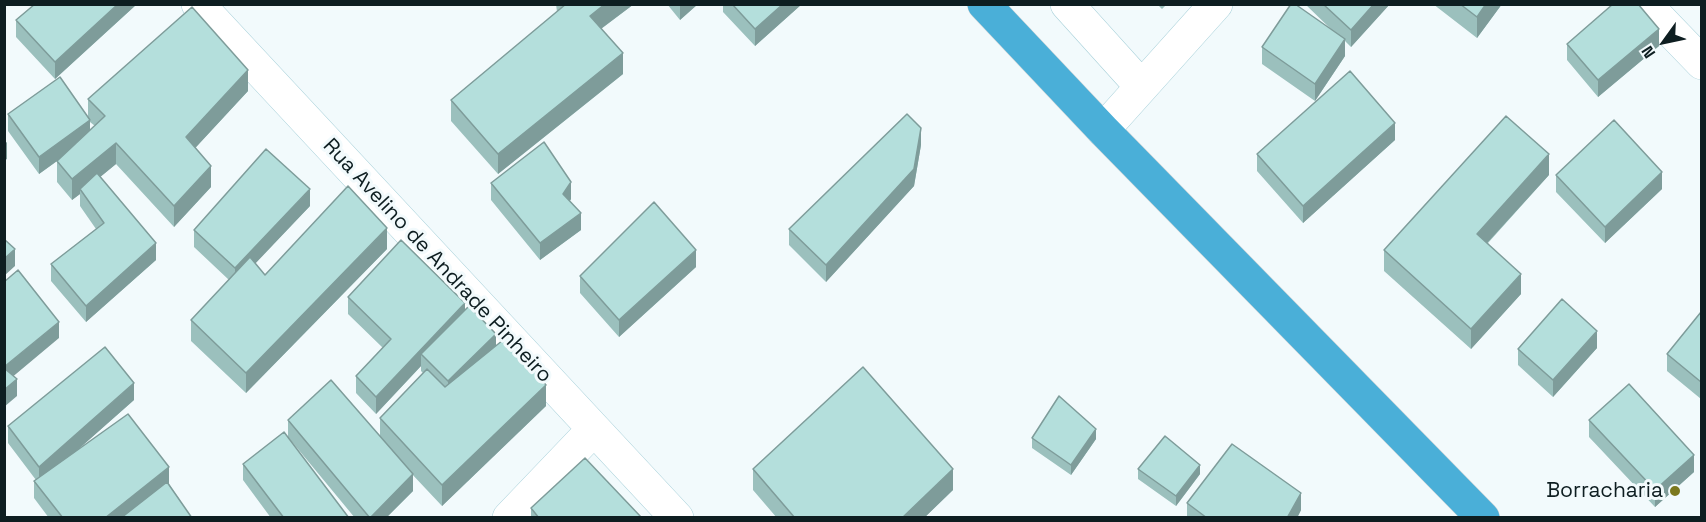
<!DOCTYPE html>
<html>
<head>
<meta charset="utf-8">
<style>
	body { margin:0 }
	#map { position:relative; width:1706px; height:522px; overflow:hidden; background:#f2fafc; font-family:"Space Grotesk",sans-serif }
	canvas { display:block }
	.frame { position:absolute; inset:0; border:6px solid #0e1e21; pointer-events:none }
	.north { position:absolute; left:1634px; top:12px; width:60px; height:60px; -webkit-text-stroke:4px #f2fafc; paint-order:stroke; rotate:237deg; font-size:16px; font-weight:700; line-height:24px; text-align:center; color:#0e1e21 }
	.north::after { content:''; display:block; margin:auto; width:21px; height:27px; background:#0e1e21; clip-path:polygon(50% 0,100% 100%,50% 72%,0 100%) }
</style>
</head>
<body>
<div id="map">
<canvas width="1706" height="522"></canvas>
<div class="frame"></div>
<div class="north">N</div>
</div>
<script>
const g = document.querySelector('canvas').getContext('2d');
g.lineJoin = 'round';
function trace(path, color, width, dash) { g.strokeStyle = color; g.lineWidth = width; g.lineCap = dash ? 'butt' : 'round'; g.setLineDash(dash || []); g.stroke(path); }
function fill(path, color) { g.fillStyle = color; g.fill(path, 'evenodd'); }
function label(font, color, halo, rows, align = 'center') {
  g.font = font + ' "Space Grotesk",sans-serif'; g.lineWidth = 6; g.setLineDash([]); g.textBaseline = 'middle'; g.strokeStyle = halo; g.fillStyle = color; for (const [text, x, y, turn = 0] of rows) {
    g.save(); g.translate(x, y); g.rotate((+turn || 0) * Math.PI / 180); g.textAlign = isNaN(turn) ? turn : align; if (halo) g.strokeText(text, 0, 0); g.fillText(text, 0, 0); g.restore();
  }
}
const minor = new Path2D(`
	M198,4L677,518
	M1067,4L1141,86
	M1645,4L1702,63
	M1103,130L1216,4
	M509,518L594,429`);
const trunk = new Path2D(`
	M984,4L1103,130L1483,518`);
trace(minor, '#a7d0d9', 34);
trace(trunk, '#d4d6d7', 34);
trace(minor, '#fff', 33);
trace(trunk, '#4aafd8', 33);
fill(new Path2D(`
	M35,4H137L55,79L16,37V20Z
	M556,4H634L601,29L623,74L498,174L451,121V100L557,12Z
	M667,4H698L680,20Z
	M723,4H802L755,46L723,12Z
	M1157,4H1167L1162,9Z
	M1305,4H1390L1351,47L1345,41V56L1315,101L1262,64V47L1335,33Z
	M1433,4H1502L1477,38Z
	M1567,44L1659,46L1598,97L1567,60Z
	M248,91L195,148L211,187L174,227L116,164L100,177L156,260L86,322L51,281V264L96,229L80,206V194L72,200L57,182V161L60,159L39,174L8,131V114L88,117V99ZM90,122L95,126L90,130Z
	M1395,140L1303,223L1257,171V154Z
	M921,145L914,186L826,282L789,245V229Z
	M1549,175L1488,243L1521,294L1471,349L1384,271V250Z
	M1556,175L1662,189L1605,243L1556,192Z
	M491,183L571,199L570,201L581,230L540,260L491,200Z
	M310,206L255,263L265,275L387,249L246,393L191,341V320L229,280L194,247V230Z
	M696,267L619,337L580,293V276Z
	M348,297L465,310L546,406L442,506L410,472L413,491L386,518H355L288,437V420L380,437V418L423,373L421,371V366L376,414L356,393V376L383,348L348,314Z
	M1701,312V399L1667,371V354Z
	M1597,348L1553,397L1518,365V349Z
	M134,400L74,453L169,484L192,518H49L34,498V481L36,480L8,443V426Z
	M1589,420L1694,472L1655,507L1589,437Z
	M1032,438L1096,439L1071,475L1032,448Z
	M243,464L349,518H271L243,480Z
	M753,469L953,490L924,518H777L753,490Z
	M1138,469L1200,474L1176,506L1138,479Z
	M1187,503L1301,510L1297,518H1187Z
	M531,508L641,517L531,518Z`), '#9bc0bd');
fill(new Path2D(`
	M118,4H137L55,79V62Z
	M605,4H634L590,37V16Z
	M680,4H698L680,20Z
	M783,4H802L755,46V29Z
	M1374,4H1390L1351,47V30Z
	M1486,4H1502L1477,38V17Z
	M1659,29V46L1598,97V80Z
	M1345,39V56L1315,101V84Z
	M623,53V74L498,174V154Z
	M248,70V91L186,158V137Z
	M90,120V137L39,174V157Z
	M1395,123V140L1303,223V206Z
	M921,128V145L914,186L826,282V265Z
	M7,142V159L4,161V144Z
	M116,143V164L82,192L80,189V194L72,200V179Z
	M1549,154V175L1477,254V234Z
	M211,166V187L174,227V206Z
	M1662,172V189L1605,243V227Z
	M571,182V199L563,211V194Z
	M310,189V206L235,285V268Z
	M581,213V230L540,260V243Z
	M387,228V249L246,393V373Z
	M156,243V260L86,322V306Z
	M15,249V266L4,276V259Z
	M696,250V267L619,337V320Z
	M1521,274V294L1471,349V329Z
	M465,303V320L421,354V366L376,414V397Z
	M59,322V338L4,384V367Z
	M1597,331V348L1553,397V380Z
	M496,334V351L448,397V381Z
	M17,379V396L4,407V390Z
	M134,383V400L39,484V467Z
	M546,385V406L442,506V485Z
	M1096,429V439L1071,475V465Z
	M1694,455V472L1655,507V490Z
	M1200,465V474L1176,506V496Z
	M169,467V484L126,518H105Z
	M953,469V490L924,518H902Z
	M413,474V491L386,518H370Z
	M1301,493V510L1297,518H1287Z`), '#7e9c9a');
const building = new Path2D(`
	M35,4H118L55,62L16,20Z
	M566,4H605L590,16L623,53L498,154L451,100Z
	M732,4H783L755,29Z
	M1291,4H1295L1345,39L1315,84L1262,47Z
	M1323,4H1374L1351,30Z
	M1460,4H1486L1477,17Z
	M1613,4H1638L1659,29L1598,80L1567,44Z
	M192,7L248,70L186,137L211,166L174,206L116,143L72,179L57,161L105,116L88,99Z
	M1350,71L1395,123L1303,206L1257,154Z
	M60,77L90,120L39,157L8,114Z
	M907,114L921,128L914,169L826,265L789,229Z
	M1506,116L1549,154L1477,234L1521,274L1471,329L1384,250Z
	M1614,120L1662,172L1605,227L1556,175Z
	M544,142L571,182L563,194L581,213L540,243L491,183Z
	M266,149L310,189L235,268L194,230Z
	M97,173L156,243L86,306L51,264L104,223L80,189Z
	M348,186L387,228L246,373L191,320L250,257L265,275Z
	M654,202L696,250L619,320L580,276Z
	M4,239L15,249L4,259Z
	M401,240L465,303L376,397L356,376L391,339L348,297Z
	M18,270L59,322L4,367V282Z
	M1562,299L1597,331L1553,380L1518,349Z
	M469,306L496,334L448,381L421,354Z
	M1701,312V382L1667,354Z
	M508,336L546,385L442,485L380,418L427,369L445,387Z
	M105,347L134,383L39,467L8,426Z
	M863,367L953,469L902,518H795L753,469Z
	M4,368L17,379L4,390Z
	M331,380L413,474L370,518L288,420Z
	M1629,384L1694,455L1655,490L1589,420Z
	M1059,396L1096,429L1071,465L1032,438Z
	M128,414L169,467L105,518H63L34,481Z
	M284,432L349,518H284L243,464Z
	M1165,436L1200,465L1176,496L1138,469Z
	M1232,444L1301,493L1287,518H1207L1187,503Z
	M585,458L641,517L539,518L531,508Z
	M167,482L192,518H121Z`);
fill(building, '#b4dfdc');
trace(building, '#7e9c9a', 1.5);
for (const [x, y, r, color] of [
	[1675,491,6,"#7b781e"]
]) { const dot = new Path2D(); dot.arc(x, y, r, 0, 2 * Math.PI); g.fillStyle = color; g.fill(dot); trace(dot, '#f2fafc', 2); }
label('21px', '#0e1e21', '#f2fafc', [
	["Rua Avelino de Andrade Pinheiro",437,261,47]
]);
label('21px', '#0e1e21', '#f2fafc', [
	["Borracharia",1663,491]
], 'right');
</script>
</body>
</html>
